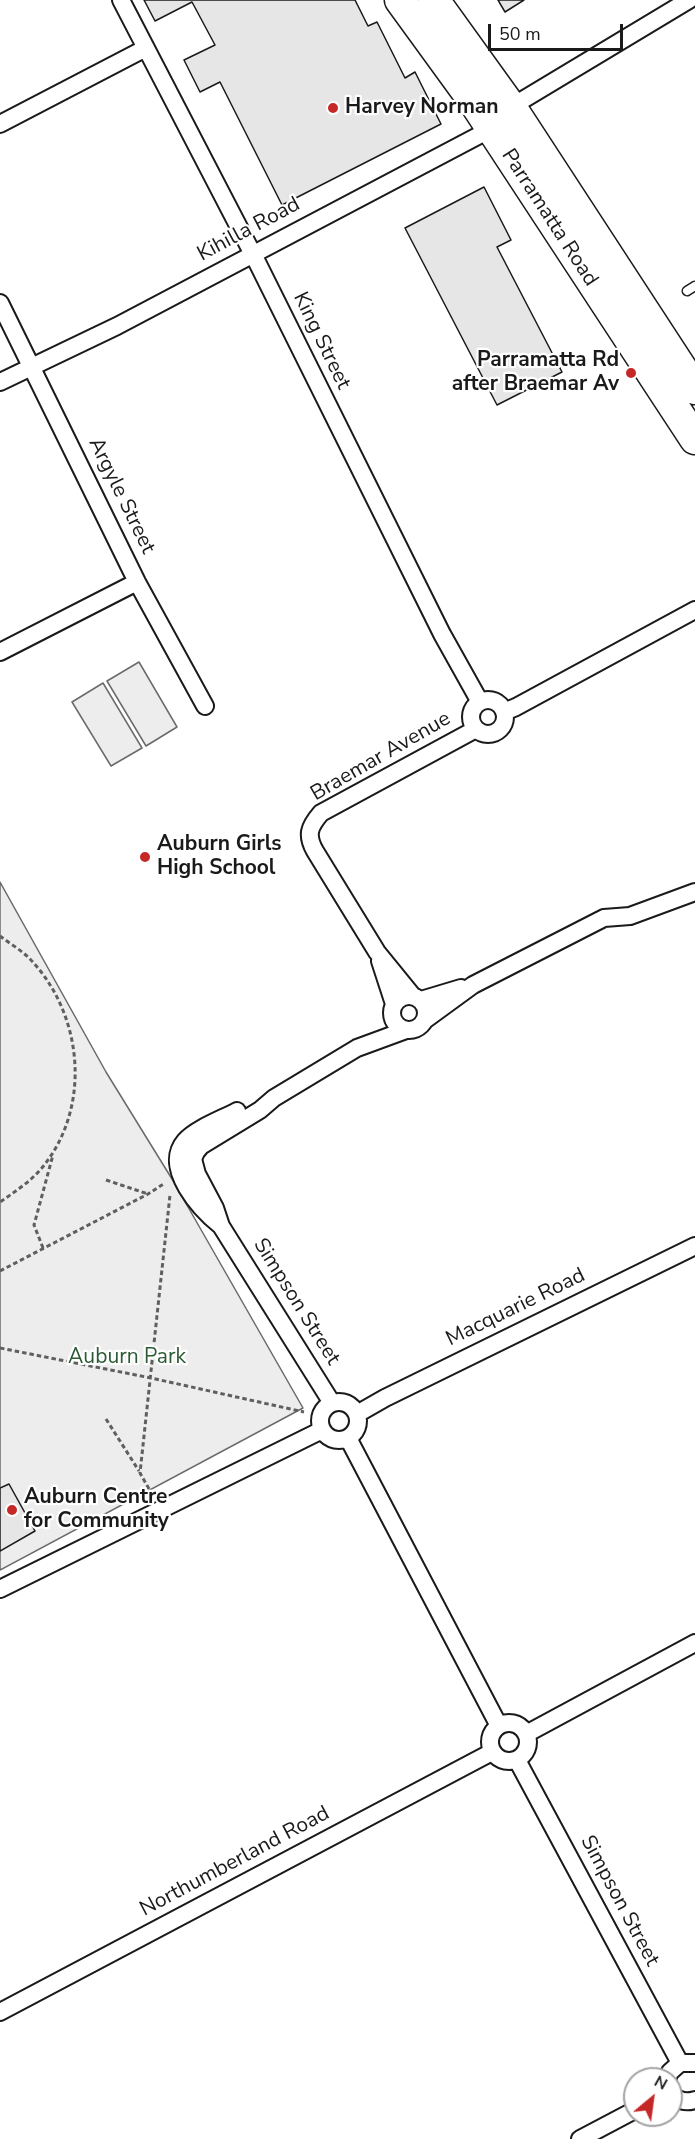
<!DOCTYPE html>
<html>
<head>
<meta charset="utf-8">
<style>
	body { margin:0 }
	#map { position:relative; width:695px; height:2139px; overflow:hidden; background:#fff; font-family:"Nunito Sans",sans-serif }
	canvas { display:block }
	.north { position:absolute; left:623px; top:2067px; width:60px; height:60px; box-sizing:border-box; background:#fff; border:2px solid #a3a3a3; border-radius:50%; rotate:29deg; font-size:16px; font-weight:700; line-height:24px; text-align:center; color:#1a1a1a }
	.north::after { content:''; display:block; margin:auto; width:21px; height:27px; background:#c62828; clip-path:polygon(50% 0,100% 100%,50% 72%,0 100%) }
	.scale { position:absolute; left:488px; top:24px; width:135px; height:27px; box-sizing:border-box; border:3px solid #1a1a1a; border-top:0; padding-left:8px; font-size:18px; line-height:21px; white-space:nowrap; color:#1a1a1a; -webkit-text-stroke:4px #fff; paint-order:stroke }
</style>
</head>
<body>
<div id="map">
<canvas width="695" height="2139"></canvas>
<div class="north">N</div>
<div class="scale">50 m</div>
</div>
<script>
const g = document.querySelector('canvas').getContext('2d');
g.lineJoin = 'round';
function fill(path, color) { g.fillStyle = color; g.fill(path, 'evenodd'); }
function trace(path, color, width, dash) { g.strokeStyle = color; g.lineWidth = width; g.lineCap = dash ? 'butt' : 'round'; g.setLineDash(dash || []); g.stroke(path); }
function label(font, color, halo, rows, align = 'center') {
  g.font = font + ' "Nunito Sans",sans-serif'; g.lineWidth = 4.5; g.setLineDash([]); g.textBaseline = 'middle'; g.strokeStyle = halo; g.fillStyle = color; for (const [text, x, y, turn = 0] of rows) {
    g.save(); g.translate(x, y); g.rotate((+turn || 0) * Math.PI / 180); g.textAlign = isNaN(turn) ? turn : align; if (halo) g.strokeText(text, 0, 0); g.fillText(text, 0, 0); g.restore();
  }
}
const built = new Path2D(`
	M139,662L177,727L146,746L107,681Z
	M103,683L142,748L111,766L72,702Z
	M0,882L106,1072L172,1179L303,1408L0,1570Z`);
fill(built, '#ededed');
trace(built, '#6a6a6a', 1.5);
const building = new Path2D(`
	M144,0H355L368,26L377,22L405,78L415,72L441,124L282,205L220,82L200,92L184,60L215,45L192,2L155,21Z
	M498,0H524L505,12Z
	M484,187L511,240L497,247L562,372L497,405L405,228Z
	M9,1484L35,1531L0,1551V1488Z`);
fill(building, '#e6e6e6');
trace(building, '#1a1a1a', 1.5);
const lane = new Path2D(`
	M687,291L695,286`);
const street = new Path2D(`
	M121,0L258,264L442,634L480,702
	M0,124L146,48
	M0,303L137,582L205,706
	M0,382L117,326L491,129L511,107L689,0
	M0,652L137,582
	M471 717a17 17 0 1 1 34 0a17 17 0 1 1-34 0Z
	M504,712L516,707L695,610
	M380,961L394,1004
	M412,995L377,952L315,851C306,835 309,827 321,813L476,729
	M392 1013a17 17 0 1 1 34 0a17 17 0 1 1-34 0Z
	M421,1000L461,988
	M425,1020L473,985L604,918L630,916L695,892
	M221,1226C201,1210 162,1168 185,1141C195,1129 222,1119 237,1111
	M320 1421a19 19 0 1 1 38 0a19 19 0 1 1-38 0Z
	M332,1403L221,1226L215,1208L197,1174L193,1159L196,1152L201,1146L260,1110L274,1098L357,1048L406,1030
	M357,1414L385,1398L695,1246
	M348,1438L499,1726
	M0,1589L322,1430
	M490 1742a19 19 0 1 1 38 0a19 19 0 1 1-38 0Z
	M526,1734L695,1643
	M517,1760L680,2063
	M0,2012L492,1752
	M667,2079L670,2072L680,2063H695
	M671,2093C677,2101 686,2103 695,2100
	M580,2139L635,2110`);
const highway = new Path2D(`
	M400,0L472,99L695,439
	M434,0L511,107L695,389`);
trace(lane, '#1a1a1a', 11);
trace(street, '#1a1a1a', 20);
trace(highway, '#1a1a1a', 33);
trace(new Path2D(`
	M0,936C9,943 21,950 29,958C82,1012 92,1103 45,1164C33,1180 16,1191 0,1202
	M106,1180L148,1194
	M43,1248L34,1225L53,1155
	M0,1271L148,1194L165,1183
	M0,1348L151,1378L304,1412
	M106,1419L139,1471
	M149,1489L140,1473L170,1195`), '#5f5f5f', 3, [4.5, 3]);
trace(lane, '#fff', 8);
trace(street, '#fff', 16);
trace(highway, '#fff', 30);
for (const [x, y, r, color] of [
	[333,108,6,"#c62828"],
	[631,373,6,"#c62828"],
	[145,857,6,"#c62828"],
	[12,1510,6,"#c62828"]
]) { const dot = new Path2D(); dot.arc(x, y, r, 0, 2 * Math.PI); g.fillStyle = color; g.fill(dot); trace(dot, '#fff', 2); }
label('bold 21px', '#1a1a1a', '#fff', [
	["Harvey Norman",345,108],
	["Parramatta Rd",619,361,"right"],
	["after Braemar Av",619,385,"right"],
	["Auburn Girls",157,845],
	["High School",157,869],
	["Auburn Centre",24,1498],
	["for Community",24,1522]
], 'left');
label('21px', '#1a1a1a', '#fff', [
	["Parramatta Road",549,218,57],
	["Kihilla Road",249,230,-28],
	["King Street",321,341,64],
	["Argyle Street",121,496,64],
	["Braemar Avenue",381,757,-30],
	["Simpson Street",296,1302,58],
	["Macquarie Road",516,1308,-26],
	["Northumberland Road",235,1862,-28],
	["Simpson Street",619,1901,62]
]);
label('21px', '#2b5a34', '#fff', [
	["Auburn Park",127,1358]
]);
</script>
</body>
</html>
